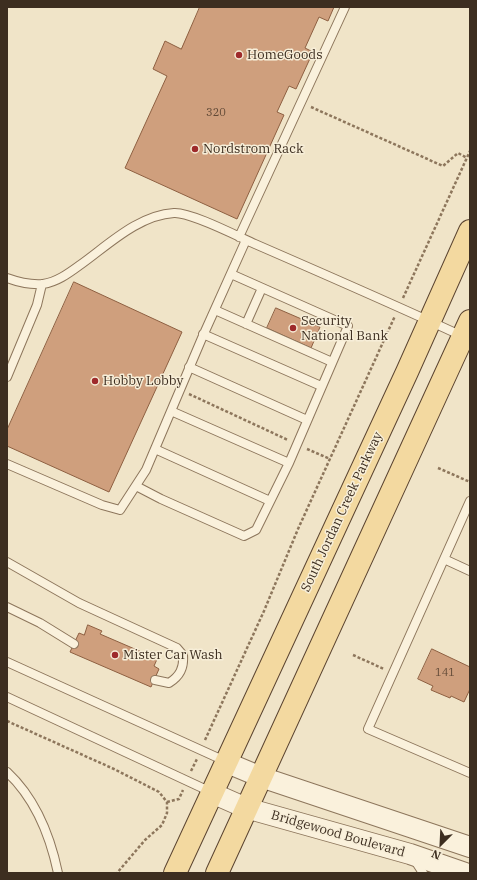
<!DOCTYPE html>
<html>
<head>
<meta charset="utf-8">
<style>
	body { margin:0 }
	#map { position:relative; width:477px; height:880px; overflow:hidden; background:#f0e4c8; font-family:"IBM Plex Serif",serif }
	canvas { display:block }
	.frame { position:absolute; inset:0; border:8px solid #3d2e20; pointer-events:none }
	.north { position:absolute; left:421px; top:824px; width:40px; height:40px; -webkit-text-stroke:3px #f7eed8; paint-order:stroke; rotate:204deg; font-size:11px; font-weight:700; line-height:16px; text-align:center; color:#3d2e20 }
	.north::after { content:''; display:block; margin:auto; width:14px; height:18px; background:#3d2e20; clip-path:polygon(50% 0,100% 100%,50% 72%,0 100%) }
</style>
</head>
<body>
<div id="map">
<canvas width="477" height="880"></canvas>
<div class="frame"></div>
<div class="north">N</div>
</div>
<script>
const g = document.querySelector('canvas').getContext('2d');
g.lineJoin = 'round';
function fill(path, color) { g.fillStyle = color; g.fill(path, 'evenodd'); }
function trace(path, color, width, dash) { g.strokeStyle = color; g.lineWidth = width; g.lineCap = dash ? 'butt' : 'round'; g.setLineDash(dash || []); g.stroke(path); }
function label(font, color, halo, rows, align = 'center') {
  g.font = font + ' "IBM Plex Serif",serif'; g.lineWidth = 3; g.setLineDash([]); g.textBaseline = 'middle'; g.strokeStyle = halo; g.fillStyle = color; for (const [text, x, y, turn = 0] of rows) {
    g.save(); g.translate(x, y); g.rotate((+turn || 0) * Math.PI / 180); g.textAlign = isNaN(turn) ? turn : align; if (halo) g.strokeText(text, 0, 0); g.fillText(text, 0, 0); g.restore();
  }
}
const building = new Path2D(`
	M200,7H334L328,21L319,17L305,48L313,52L296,89L289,86L277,112L284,115L237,219L125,168L167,76L153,69L165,41L181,49Z
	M74,282L182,332L109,492L7,446V430Z
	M276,308L320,327L311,348L267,328Z
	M88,625L102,631L100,634L144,653L145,651L158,657L154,666L159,669L151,687L70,652L79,633L84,635Z
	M432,649L470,667V689L464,702L451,696L450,698L431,690L433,686L418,679Z`);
fill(building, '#cf9f7d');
trace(building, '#8d5f41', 1);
const service = new Path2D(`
	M239,237L345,7
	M7,278C18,282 31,285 43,284C57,282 69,273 80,265C107,246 138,215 174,213C191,212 237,236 255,244C324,274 393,304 462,336
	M215,310L332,362
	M246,324L262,288
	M203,334L321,386
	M189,367L307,420
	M7,377L37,305L42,284
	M171,411L289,463
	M155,449L270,501
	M7,464L102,505L120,510L146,470L202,338L246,240
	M136,486L161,499L244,536L256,530L289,463L348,326L231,274
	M470,501L368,729L470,773
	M444,559L470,571
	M7,562L79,603L177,648L183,655C184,668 180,676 169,683L155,680
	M7,607L40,623L74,644
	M7,662L225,761
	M7,697L211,792
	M7,772C36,799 50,835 58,873
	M414,859L423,873`);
const tertiary = new Path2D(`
	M225,762L261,777L470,847
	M212,793L246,808L410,854L465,873`);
const primary = new Path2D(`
	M175,873L407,372L470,231
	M217,873L470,321`);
trace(service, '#8d765c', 10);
trace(tertiary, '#8d765c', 22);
trace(primary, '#5b4430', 24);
trace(new Path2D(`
	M311,107L443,166L458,153L467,158
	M403,298L470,151
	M189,394L288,440
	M307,449L330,459
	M438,468L470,482
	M353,655L384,669
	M7,721L114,769L159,792L167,802V813L162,825L145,840L117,873
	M205,740L264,611L298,529L395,316
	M191,771L197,759
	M167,802L179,799L183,790`), '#8d765c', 2.5, [3, 2]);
trace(service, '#faf1dc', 8);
trace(tertiary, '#faf1dc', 20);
trace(primary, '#f3d9a0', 22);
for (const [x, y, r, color] of [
	[239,55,4,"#9e2a2b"],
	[195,149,4,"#9e2a2b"],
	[293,328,4,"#9e2a2b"],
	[95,381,4,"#9e2a2b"],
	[115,655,4,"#9e2a2b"]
]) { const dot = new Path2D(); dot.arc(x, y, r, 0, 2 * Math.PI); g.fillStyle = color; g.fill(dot); trace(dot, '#f7eed8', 1.5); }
label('11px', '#624a37', null, [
	["320",216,113],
	["141",445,673]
]);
label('13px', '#3d2e20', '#f7eed8', [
	["HomeGoods",247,55],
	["Nordstrom Rack",203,149],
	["Security",301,321],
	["National Bank",301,336],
	["Hobby Lobby",103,381],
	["Mister Car Wash",123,655]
], 'left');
label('13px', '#3d2e20', '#f7eed8', [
	["South Jordan Creek Parkway",342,512,-65],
	["Bridgewood Boulevard",338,834,16]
]);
</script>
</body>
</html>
